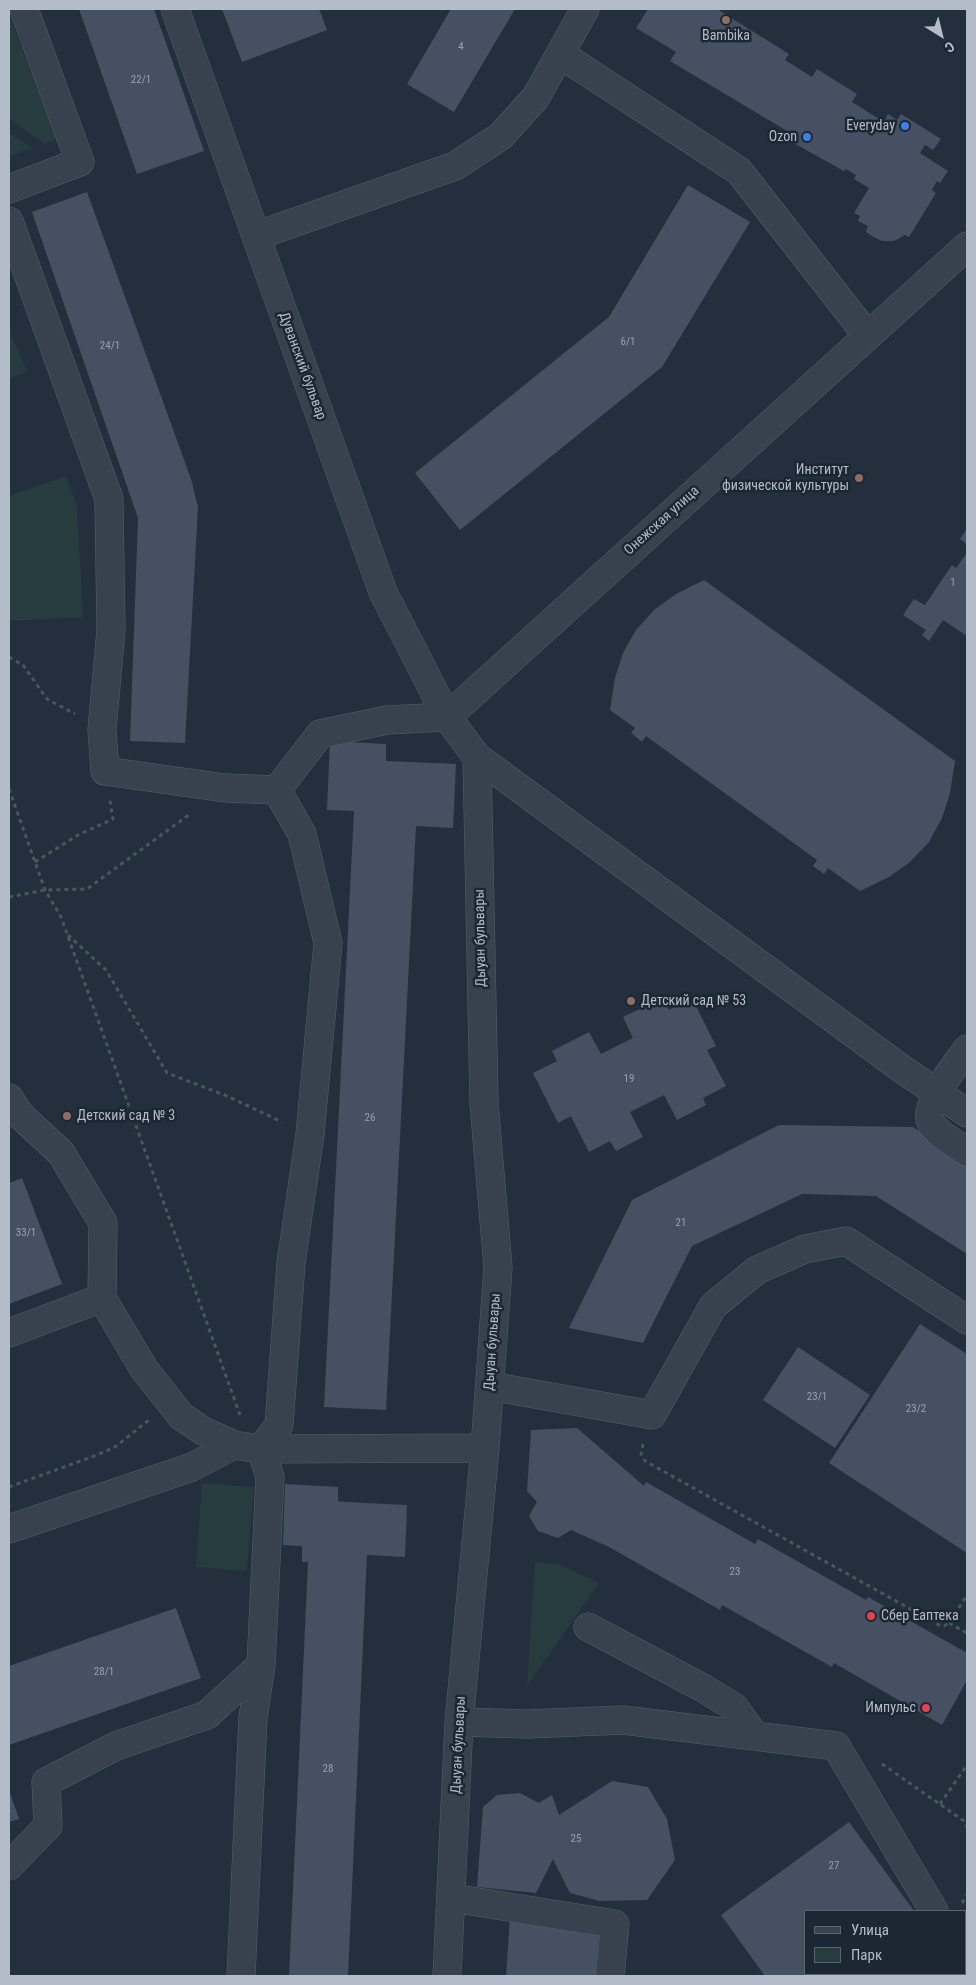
<!DOCTYPE html>
<html>
<head>
<meta charset="utf-8">
<style>
	body { margin:0 }
	#map { position:relative; width:976px; height:1985px; overflow:hidden; background:#242f3e; font-family:"Roboto Condensed",sans-serif }
	canvas { display:block }
	.frame { position:absolute; inset:0; border:10px solid #b4bcc9; pointer-events:none }
	.legend { position:absolute; left:804px; top:1910px; width:162px; height:65px; box-sizing:border-box; background:#1d2633; border:1px solid #59626f; margin:0; padding:6px 9px; list-style:none; font-size:15px; color:#b4bcc9 }
	.legend li { display:flex; align-items:center; gap:10px; height:25px }
	.legend b { width:25px; border:1px solid #59626f }
	.north { position:absolute; left:916px; top:10px; width:50px; height:50px; -webkit-text-stroke:4px #1d2633; paint-order:stroke; rotate:144deg; font-size:14px; font-weight:700; line-height:20px; text-align:center; color:#b4bcc9 }
	.north::after { content:''; display:block; margin:auto; width:18px; height:22px; background:#b4bcc9; clip-path:polygon(50% 0,100% 100%,50% 72%,0 100%) }
</style>
</head>
<body>
<div id="map">
<canvas width="976" height="1985"></canvas>
<div class="frame"></div>
<ul class="legend">
<li><b style="height:6px;background:#38414e"></b>Улица</li>
<li><b style="height:14px;background:#263c3f"></b>Парк</li>
</ul>
<div class="north">С</div>
</div>
<script>
const g = document.querySelector('canvas').getContext('2d');
g.lineJoin = 'round';
function fill(path, color) { g.fillStyle = color; g.fill(path, 'evenodd'); }
function trace(path, color, width, dash) { g.strokeStyle = color; g.lineWidth = width; g.lineCap = dash ? 'butt' : 'round'; g.setLineDash(dash || []); g.stroke(path); }
function label(font, color, halo, rows, align = 'center') {
  g.font = font + ' "Roboto Condensed",sans-serif'; g.lineWidth = 5; g.setLineDash([]); g.textBaseline = 'middle'; g.strokeStyle = halo; g.fillStyle = color; for (const [text, x, y, turn = 0] of rows) {
    g.save(); g.translate(x, y); g.rotate((+turn || 0) * Math.PI / 180); g.textAlign = isNaN(turn) ? turn : align; if (halo) g.strokeText(text, 0, 0); g.fillText(text, 0, 0); g.restore();
  }
}
fill(new Path2D(`
	M9,15L57,139L45,144L9,119Z
	M9,133L33,148L9,156Z
	M9,330L27,371L9,379Z
	M66,476L77,507L83,617L9,621V496Z
	M202,1483L254,1487L247,1571L196,1567Z
	M535,1562L558,1564L599,1583L527,1686Z`), '#263c3f');
fill(new Path2D(`
	M79,9H154L204,151L137,174Z
	M222,9H319L327,30L242,62Z
	M451,9H515L454,112L407,84Z
	M648,9H717L789,54L785,60L801,70L812,77L817,69L857,94L852,102L884,122L888,114L897,120L901,114L941,139L933,150L925,145L920,153L948,171L940,183L937,181L932,190L936,193L909,237L905,235L894,241H882L872,236L866,232L868,226L858,221L860,216L854,213L869,188L854,179L856,175L846,169L844,171L788,140L792,134L670,61L676,52L636,28Z
	M688,185L750,222L662,367L460,530L415,473L609,317Z
	M87,192L191,479L198,507L185,743L130,741L138,518L32,212Z
	M967,529V544L960,539Z
	M967,553V636L943,620L929,641L922,635L926,630L903,615L914,599L925,605L952,565L956,568Z
	M704,580L955,761L950,793L942,818L929,842L910,862L889,877L860,891L828,868L824,874L813,866L817,860L646,736L642,742L631,733L635,728L610,710L615,678L623,653L636,630L654,610L676,594Z
	M330,741L386,744V761L456,764L453,828L416,826L386,1410L324,1407L354,811L327,810Z
	M663,998L669,1010L692,998L716,1046L707,1050L726,1086L703,1098L706,1105L677,1120L664,1095L630,1112L643,1137L616,1151L610,1141L589,1152L571,1116L558,1123L533,1073L557,1061L552,1051L589,1032L601,1054L633,1038L623,1017Z
	M779,1125L913,1127L967,1165V1254L876,1196L802,1194L692,1246L643,1343L569,1328L632,1200Z
	M22,1178L62,1284L9,1304V1183Z
	M920,1324L967,1354V1553L829,1463Z
	M798,1347L870,1395L835,1448L763,1400Z
	M577,1428L644,1486L646,1482L755,1544L758,1539L866,1600L868,1597L967,1653V1680L942,1725L834,1663L832,1667L722,1605L720,1610L609,1547L571,1530L558,1538L538,1531L529,1516L537,1502L527,1491L531,1430Z
	M285,1484L338,1487V1501L345,1502L407,1505L405,1557L367,1555L348,1976H289L308,1562H302V1546L283,1545Z
	M176,1608L201,1678L9,1745V1666Z
	M612,1781L648,1787L667,1819L675,1860L647,1900L600,1901L570,1893L553,1859L536,1893L477,1887L483,1807L497,1795L520,1793L539,1803L552,1795L559,1815Z
	M9,1790L19,1819L9,1822Z
	M849,1822L914,1911H805V1974H843L839,1976H765L721,1915Z
	M510,1918L600,1924L596,1976H506Z`), '#455162');
const minor = new Path2D(`
	M175,9L383,592L447,717L477,757L484,1103L498,1267L485,1448L459,1722L447,1976
	M560,54L739,171L867,335
	M9,189L80,162L24,9
	M9,221L109,499L111,630L102,730L105,771L225,788L277,790L302,834L328,943L310,1134L291,1263L279,1425L261,1449L270,1477L261,1665L253,1718L241,1976
	M256,236L455,166L501,136L536,97L585,9
	M447,717L967,246
	M477,757L902,1069L967,1113
	M277,790L320,734L387,720L447,717
	M967,1049C957,1064 922,1105 931,1123C936,1133 958,1145 967,1152
	M9,1098L20,1115L61,1153L103,1223L102,1298L144,1369L181,1416L203,1431L234,1445
	M9,1333L102,1298
	M490,1386L652,1415L713,1306L757,1270L805,1249L846,1241L967,1320
	M9,1529L192,1467L234,1445L261,1449L485,1448
	M588,1627L703,1688L734,1707L755,1736
	M459,1722L528,1724L623,1720L836,1746L934,1911
	M9,1866L48,1826L46,1782L116,1746L207,1715L261,1665
	M452,1898L615,1924L610,1976
	M912,1976L913,1974`);
trace(minor, '#565f6c', 29);
trace(new Path2D(`
	M9,657L23,665L47,699L75,714
	M9,789L45,890L61,917L240,1415
	M35,862L78,835L113,819L110,801
	M9,897L45,890L87,889L190,814
	M68,935L106,970L167,1073L227,1096L282,1122
	M643,1444L641,1455L645,1461L939,1625L944,1626L949,1623L967,1595
	M9,1487L97,1455L115,1447L149,1420
	M949,1623L967,1633
	M882,1764L964,1821L967,1827
	M940,1804L967,1765
	M962,1903L967,1895`), '#44595c', 3, [4, 4]);
trace(minor, '#38414e', 28);
for (const [x, y, r, color] of [
	[726,20,5,"#8d6e63"],
	[905,126,5,"#3f7fe0"],
	[807,137,5,"#3f7fe0"],
	[859,478,5,"#8d6e63"],
	[631,1001,5,"#8d6e63"],
	[67,1116,5,"#8d6e63"],
	[871,1616,5,"#e0444e"],
	[926,1708,5,"#e0444e"]
]) { const dot = new Path2D(); dot.arc(x, y, r, 0, 2 * Math.PI); g.fillStyle = color; g.fill(dot); trace(dot, '#1d2633', 2); }
label('11px', '#98a1af', null, [
	["4",461,47],
	["22/1",141,80],
	["6/1",628,342],
	["24/1",110,346],
	["1",953,583],
	["19",629,1079],
	["26",370,1118],
	["21",681,1223],
	["33/1",26,1233],
	["23/1",817,1397],
	["23/2",916,1409],
	["23",735,1572],
	["28/1",104,1672],
	["28",328,1769],
	["25",576,1839],
	["27",834,1866]
]);
label('14px', '#b4bcc9', '#1d2633', [
	["Bambika",726,36,"center"],
	["Everyday",895,126],
	["Ozon",797,137],
	["Институт",849,470],
	["физической культуры",849,486],
	["Детский сад № 53",641,1001,"left"],
	["Детский сад № 3",77,1116,"left"],
	["Сбер Еаптека",881,1616,"left"],
	["Импульс",916,1708]
], 'right');
label('14px', '#b4bcc9', '#1d2633', [
	["Дуванский бульвар",302,366,70],
	["Онежская улица",662,521,-42],
	["Дыуан бульвары",481,938,-91],
	["Дыуан бульвары",493,1342,-86],
	["Дыуан бульвары",459,1745,-87]
]);
</script>
</body>
</html>
